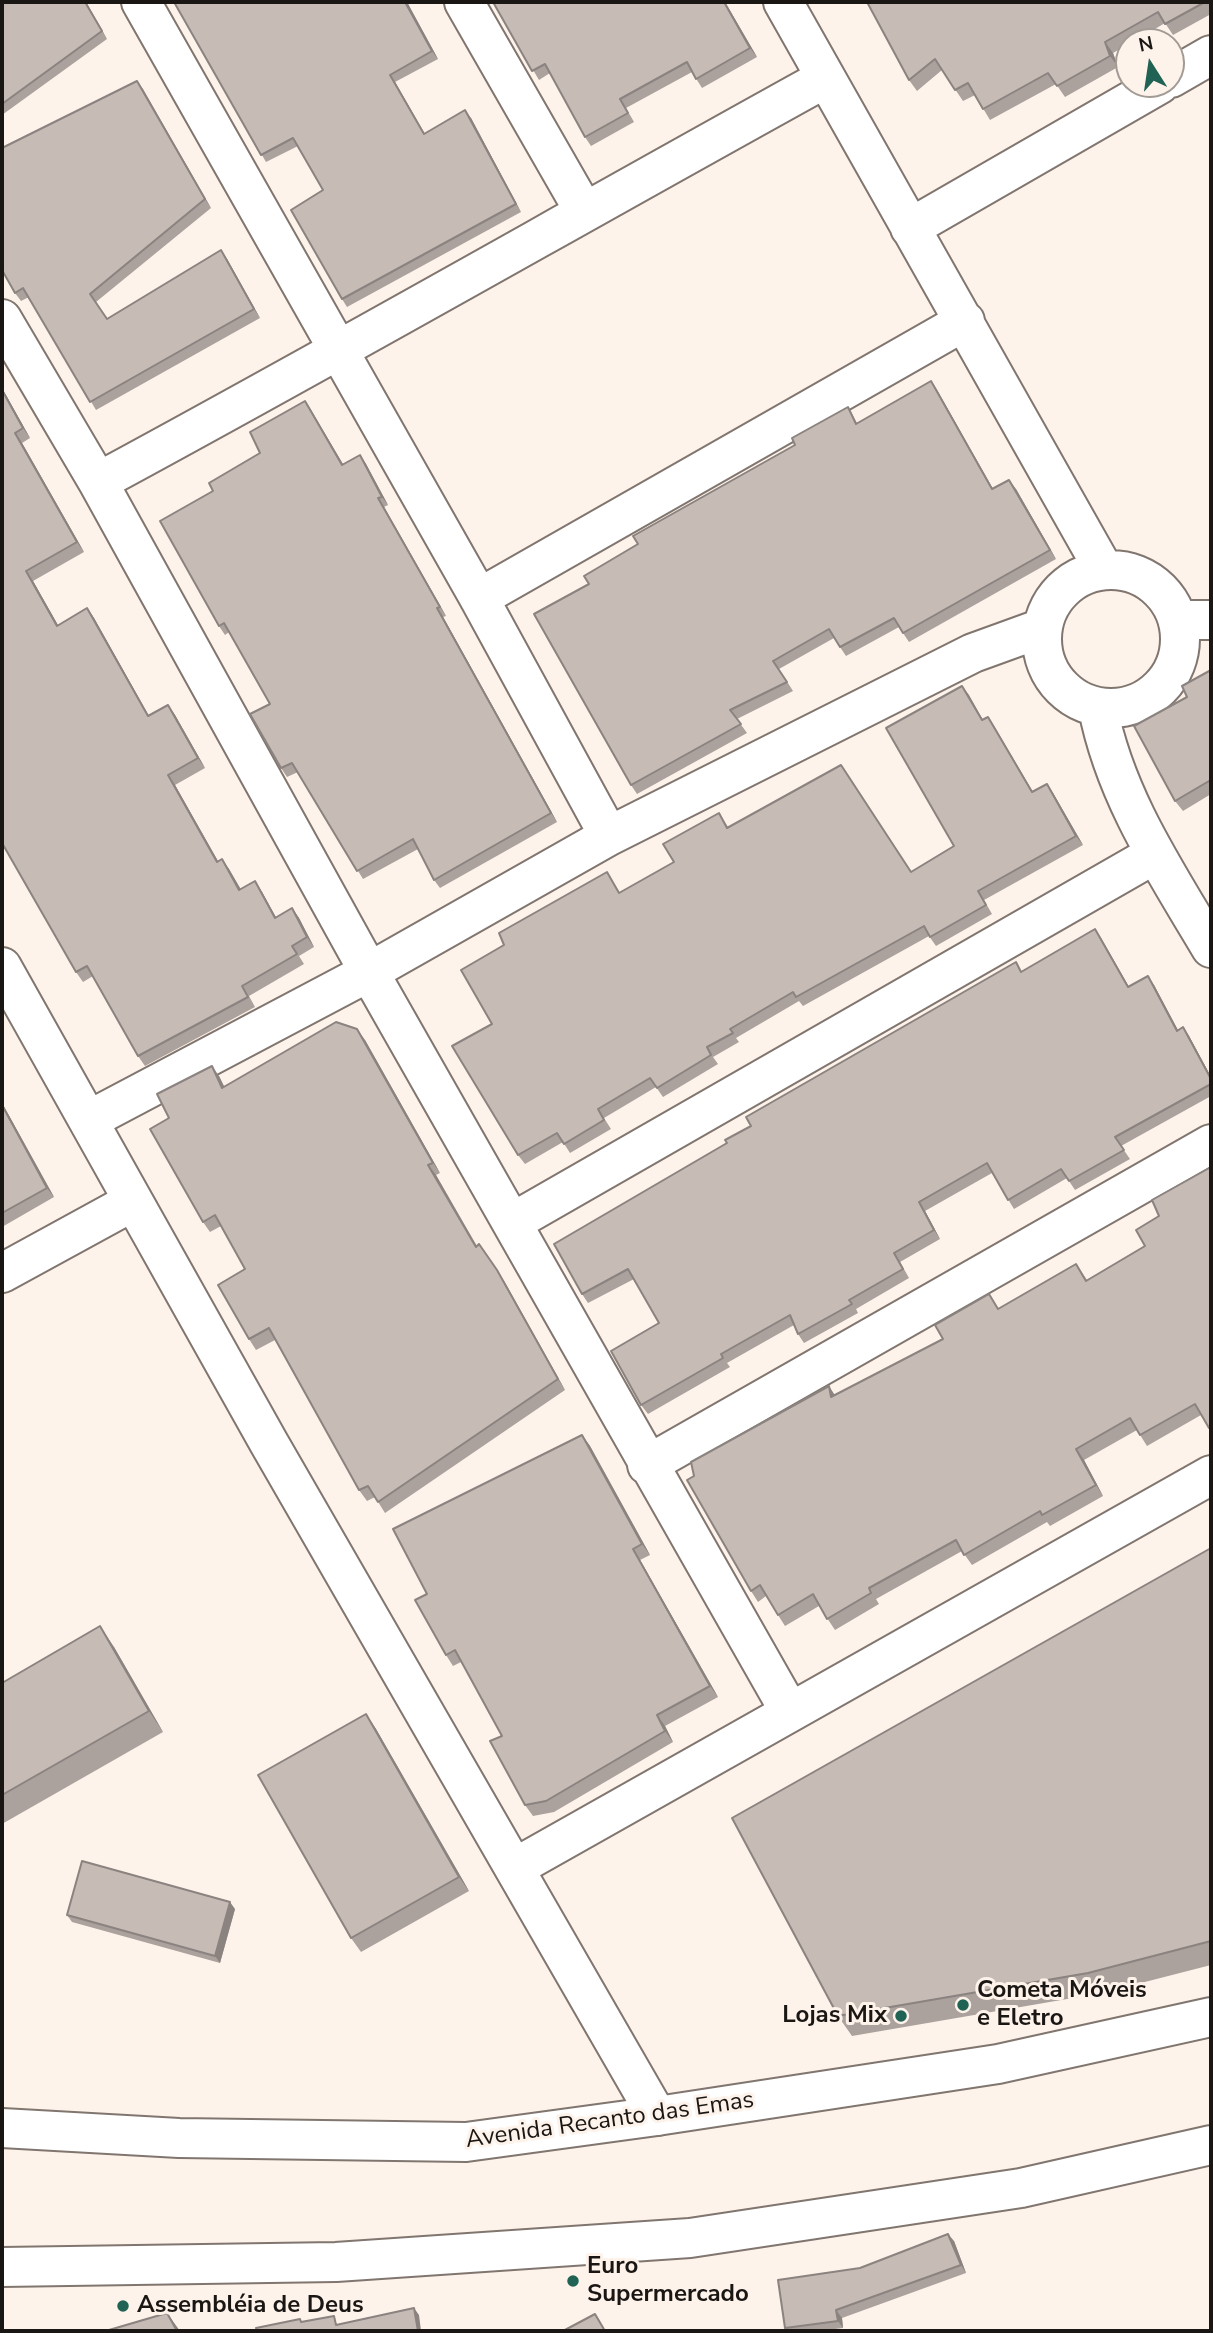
<!DOCTYPE html>
<html>
<head>
<meta charset="utf-8">
<style>
	body { margin:0 }
	#map { position:relative; width:1213px; height:2333px; overflow:hidden; background:#fef3eb; font-family:"Nunito Sans",sans-serif }
	canvas { display:block }
	.frame { position:absolute; inset:0; border:4px solid #191613; pointer-events:none }
	.north { position:absolute; left:1115px; top:28px; width:70px; height:70px; box-sizing:border-box; background:#fef3eb; border:2px solid #a29b95; border-radius:50%; rotate:348deg; font-size:19px; font-weight:700; line-height:28px; text-align:center; color:#191613 }
	.north::after { content:''; display:block; margin:auto; width:24px; height:32px; background:#206354; clip-path:polygon(50% 0,100% 100%,50% 72%,0 100%) }
</style>
</head>
<body>
<div id="map">
<canvas width="1213" height="2333"></canvas>
<div class="frame"></div>
<div class="north">N</div>
</div>
<script>
const g = document.querySelector('canvas').getContext('2d');
g.lineJoin = 'round';
function trace(path, color, width, dash) { g.strokeStyle = color; g.lineWidth = width; g.lineCap = dash ? 'butt' : 'round'; g.setLineDash(dash || []); g.stroke(path); }
function fill(path, color) { g.fillStyle = color; g.fill(path, 'evenodd'); }
function label(font, color, halo, rows, align = 'center') {
  g.font = font + ' "Nunito Sans",sans-serif'; g.lineWidth = 6; g.setLineDash([]); g.textBaseline = 'middle'; g.strokeStyle = halo; g.fillStyle = color; for (const [text, x, y, turn = 0] of rows) {
    g.save(); g.translate(x, y); g.rotate((+turn || 0) * Math.PI / 180); g.textAlign = isNaN(turn) ? turn : align; if (halo) g.strokeText(text, 0, 0); g.fillText(text, 0, 0); g.restore();
  }
}
const minor = new Path2D(`
	M141,2L479,598L609,836
	M464,2L584,211
	M783,2L1104,570
	M1171,78L1211,55
	M910,228L1160,84
	M2,319L98,482L369,972L790,1712
	M98,482C341,351 581,213 824,79
	M1042 639a69 69 0 1 1 138 0a69 69 0 1 1-138 0Z
	M479,598L965,321
	M1179,620H1211
	M1098,708C1115,797 1166,872 1211,948
	M2,967L269,1443L657,2116
	M89,1120L369,972L609,836L973,653L1042,628
	M513,1222L1155,854
	M2,1273L132,1202
	M647,1465L1211,1144
	M516,1867L1211,1475`);
const major = new Path2D(`
	M2,2128L179,2138L466,2142L657,2116L998,2064L1211,2017
	M2,2267L336,2262L690,2238L1021,2188L1211,2145`);
trace(minor, '#80766f', 42);
trace(major, '#80766f', 42);
trace(minor, '#fff', 38);
trace(major, '#fff', 38);
fill(new Path2D(`
	M2,2H86L107,39L2,115Z
	M174,2H407L438,59L395,82L425,134L471,118L521,212L347,307L342,299L323,190L298,146L266,162Z
	M493,2H725L757,57L702,88L692,72L626,108L634,122L591,146L585,137L550,73L539,80Z
	M867,2H1211V14L1173,35L1165,23L1133,42H1129V44L1113,53L1118,67L1065,97L1056,84L990,120L975,95L963,101L942,70L917,91L909,80Z
	M137,81L211,208L96,302L107,319L227,259L260,318L96,410L29,297L21,301L15,293Z
	M931,381L937,390L993,489H1016L1056,559L909,642L899,627L846,656L834,638L779,669L793,691L737,719L747,733L637,794L631,785L589,584L638,544L795,445L848,407L857,423Z
	M2,388L30,438L22,443L84,552L33,581L58,625L87,608L94,618L149,716L168,705L175,715L205,768L175,785L218,861L229,869L241,890L262,892L276,918L292,908L299,918L314,947L299,956L304,964L249,996L255,1007L145,1066L138,1056L93,976L83,982L76,972L2,843Z
	M311,410L343,464L360,455L366,464L388,505L384,507L446,616L443,617L557,822L440,888L434,880L418,849L363,879L298,772L287,777L281,768L270,704L229,632L225,635L219,626L213,491Z
	M1211,670V794L1183,811L1175,801L1187,697Z
	M962,686L983,720L994,726L1033,792L1047,784L1053,793L1083,845L984,900L992,914L936,946L929,936L803,1006L799,1001L736,1038L739,1042L713,1057L718,1064L663,1097L656,1087L604,1118L611,1129L570,1153L563,1142L525,1164L518,1155L492,1024L504,945L607,872L620,893L674,862L719,813L728,827L912,872L954,846Z
	M1095,929L1101,938L1129,987L1154,985L1178,1030L1183,1027L1189,1036L1211,1077V1096L1121,1146L1130,1159L1075,1190L1067,1178L1014,1209L992,1173L925,1211L940,1239L900,1262L909,1278L856,1309L858,1313L804,1343L798,1334L794,1325L727,1363L730,1367L648,1414L641,1405L659,1323L634,1279L588,1303L582,1294L1022,972Z
	M365,1040L440,1173L436,1175L477,1246L504,1281L565,1390L385,1513L375,1497L367,1501L359,1490L275,1340L256,1350L249,1339L245,1269L221,1226L210,1232L203,1222L169,1118L219,1076L224,1087Z
	M2,1103L54,1197L2,1227Z
	M1211,1167V1432L1201,1415L1147,1446L1137,1430L1084,1460L1103,1496L1050,1526L1047,1522L972,1565L962,1551L876,1599L879,1604L835,1630L819,1606L785,1626L766,1596L758,1602L751,1591L694,1476L835,1395L999,1309L1076,1264L1087,1280L1145,1246L1159,1216Z
	M582,1435L590,1446L650,1555L640,1560L718,1697L665,1726L673,1742L554,1812L533,1816L525,1805L502,1736L461,1662L453,1666L446,1655L427,1594Z
	M1211,1548V1965L1102,1993L852,2036L838,2016Z
	M114,1647L163,1732L2,1824V1683Z
	M366,1714L376,1729L469,1891L361,1952L351,1938Z
	M235,1909L220,1963L72,1922L67,1915Z
	M954,2241L966,2273L842,2318L843,2328L819,2331H787L785,2328L860,2268Z`), '#aba19d');
fill(new Path2D(`
	M85,2H86L107,39L102,31Z
	M405,2H407L438,59L432,51Z
	M724,2H725L757,57L750,48Z
	M1105,42L1113,53L1118,67L1110,56Z
	M390,75L395,82L429,142L424,134Z
	M137,81L143,89L211,208L205,199Z
	M465,110L471,118L521,212L516,204Z
	M221,250L227,259L260,318L254,309Z
	M931,381L937,390L998,498L992,489Z
	M2,388L30,438L23,428L2,390Z
	M305,401L311,410L348,473L342,465Z
	M15,433L22,443L84,552L77,542Z
	M360,455L366,464L388,505L382,497Z
	M1009,480L1016,489L1056,559L1050,550Z
	M378,498L384,507L446,616L440,607Z
	M26,571L33,581L64,636L57,626Z
	M87,608L94,618L155,727L148,716Z
	M437,608L443,617L557,822L551,813Z
	M962,686L969,695L988,729L982,720Z
	M168,705L175,715L205,768L198,758Z
	M988,717L994,726L1038,801L1032,792Z
	M168,775L175,785L224,872L217,862Z
	M1047,784L1053,793L1083,845L1076,836Z
	M222,859L229,869L247,900L239,890Z
	M255,881L262,892L282,928L275,918Z
	M292,908L299,918L314,947L307,937Z
	M1095,929L1101,938L1134,996L1128,987Z
	M1148,976L1154,985L1183,1040L1177,1031Z
	M1183,1027L1189,1036L1211,1077V1079Z
	M357,1029L365,1040L440,1173L433,1163Z
	M212,1066L219,1076L230,1098L222,1088Z
	M2,1103L54,1197L47,1188L2,1105Z
	M428,1165L436,1175L483,1258L476,1247Z
	M919,1202L925,1211L940,1239L934,1230Z
	M479,1244L504,1281L565,1390L558,1379Z
	M829,1386L836,1397H831Z
	M582,1435L590,1446L650,1555L642,1544Z
	M1076,1449L1084,1460L1103,1496L1096,1485Z
	M633,1549L640,1560L718,1697L710,1686Z
	M100,1626L114,1647L163,1732L149,1711Z
	M366,1714L376,1729L469,1891L459,1877Z
	M657,1715L665,1726L673,1742L665,1731Z
	M230,1902L235,1909L220,1963L215,1956Z
	M948,2234L954,2241L966,2273L961,2265Z
	M414,2308L419,2315L421,2331H418Z
	M836,2310L842,2318L843,2328L838,2321Z
	M167,2313L180,2331H177Z`), '#8b837f');
const building = new Path2D(`
	M2,2H85L102,31L2,104Z
	M174,2H405L432,51L390,75L424,134L465,110L516,204L342,299L291,210L323,190L293,138L261,155Z
	M493,2H724L750,48L696,79L687,62L620,99L628,113L585,137L545,64L532,71Z
	M867,2H1205L1165,24L1158,12L1105,42L1110,56L1057,86L1048,73L983,109L968,83L955,90L935,59L909,80Z
	M137,81L205,199L90,294L107,319L221,250L254,309L90,402L23,288L15,293L2,270V148Z
	M931,381L992,489L1009,480L1050,550L903,633L894,618L840,647L829,629L773,661L787,682L730,710L741,724L631,785L534,614L589,584L584,576L638,544L633,536L795,445L792,438L848,407L856,424Z
	M2,390L23,428L15,433L77,542L26,571L57,626L87,608L148,716L168,705L198,758L168,775L217,862L222,859L239,890L255,881L275,918L292,908L307,937L292,946L297,954L242,986L248,997L138,1056L87,966L76,972L2,843Z
	M305,401L342,465L360,455L382,497L378,498L440,607L437,608L551,813L434,880L413,839L357,871L292,763L281,768L250,714L270,704L224,623L219,626L160,521L213,491L209,483L260,453L250,432Z
	M1211,670V785L1209,781L1175,801L1134,726L1187,697L1182,686Z
	M962,686L982,720L988,717L1032,792L1047,784L1076,836L978,891L986,905L930,937L924,926L796,997L793,992L730,1029L733,1033L707,1047L711,1055L657,1088L650,1078L598,1109L604,1120L564,1144L557,1133L518,1155L452,1046L492,1024L461,970L504,945L499,933L607,872L619,893L674,862L663,844L719,813L727,828L841,765L911,872L954,846L886,728Z
	M1095,929L1128,987L1148,976L1177,1031L1183,1027L1211,1079V1084L1115,1137L1124,1150L1069,1181L1061,1169L1008,1200L987,1163L919,1202L934,1230L894,1253L903,1269L849,1300L852,1304L798,1334L790,1315L721,1354L723,1358L641,1405L611,1351L659,1323L628,1269L582,1294L554,1244L727,1143L725,1140L751,1126L746,1117L1016,962L1021,972Z
	M336,1022L357,1029L433,1163L428,1165L476,1247L479,1244L497,1270L558,1379L378,1502L368,1486L359,1490L269,1328L249,1339L218,1285L245,1269L215,1215L203,1222L150,1129L169,1118L157,1094L212,1066L222,1088Z
	M2,1105L47,1188L2,1213Z
	M1211,1167V1426L1209,1428L1195,1404L1140,1435L1130,1418L1076,1449L1096,1485L1042,1515L1040,1511L964,1555L956,1540L869,1588L871,1593L827,1619L813,1594L778,1615L760,1585L751,1591L687,1480L694,1476L691,1462L829,1386L831,1397L943,1339L935,1325L989,1294L998,1309L1076,1264L1086,1281L1145,1246L1136,1230L1159,1216L1152,1200Z
	M582,1435L642,1544L633,1549L710,1686L657,1715L665,1731L546,1801L525,1805L490,1741L502,1736L455,1650L446,1655L415,1600L427,1594L393,1529Z
	M1211,1548V1941L1088,1973L838,2016L732,1818Z
	M100,1626L149,1711L2,1795V1683Z
	M366,1714L459,1877L351,1938L258,1775Z
	M82,1861L230,1902L215,1956L67,1915Z
	M948,2234L961,2265L836,2310L838,2321L785,2328L778,2280L860,2268Z
	M414,2308L418,2331H257L256,2328L300,2319L301,2322L334,2316L336,2325Z
	M167,2313L177,2331H11L12,2330H109Z
	M595,2314L605,2331H563Z`);
fill(building, '#c7bbb6');
trace(building, '#8b837f', 2);
for (const [x, y, r, color] of [
	[963,2005,7,"#206354"],
	[901,2016,7,"#206354"],
	[573,2281,7,"#206354"],
	[123,2306,7,"#206354"]
]) { const dot = new Path2D(); dot.arc(x, y, r, 0, 2 * Math.PI); g.fillStyle = color; g.fill(dot); trace(dot, '#fef3eb', 2.5); }
label('bold 24px', '#191613', '#fef3eb', [
	["Cometa Móveis",977,1991],
	["e Eletro",977,2019],
	["Lojas Mix",887,2016,"right"],
	["Euro",587,2267],
	["Supermercado",587,2295],
	["Assembléia de Deus",137,2306]
], 'left');
label('24px', '#191613', '#fef3eb', [
	["Avenida Recanto das Emas",610,2121,-8]
]);
</script>
</body>
</html>
